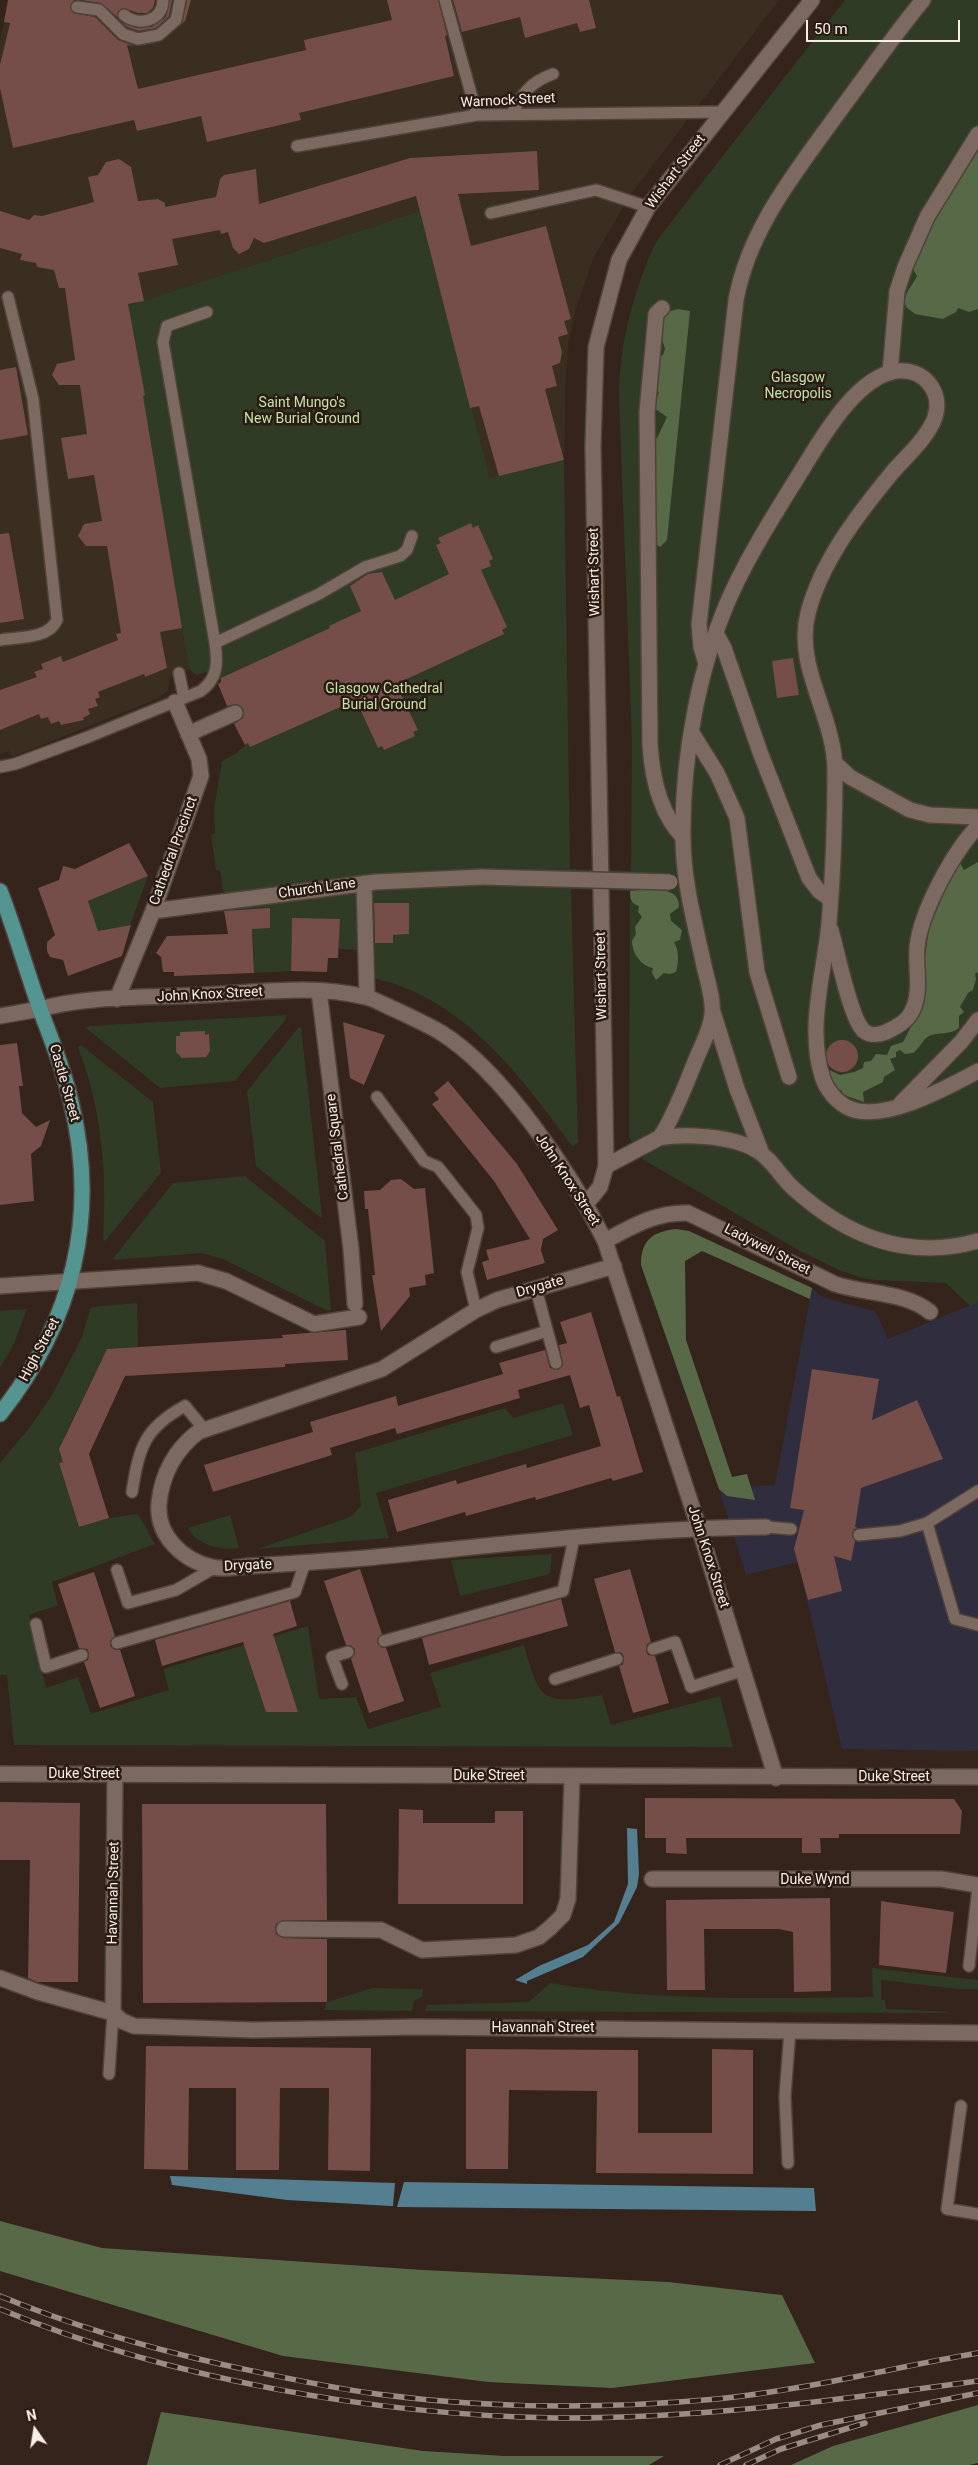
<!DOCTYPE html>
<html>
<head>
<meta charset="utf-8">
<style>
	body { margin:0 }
	#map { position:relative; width:978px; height:2465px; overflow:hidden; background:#34241c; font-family:Roboto,sans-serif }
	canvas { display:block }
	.north { position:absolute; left:10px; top:2405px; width:50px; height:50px; -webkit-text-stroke:4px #2a1b13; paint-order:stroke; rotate:347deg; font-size:14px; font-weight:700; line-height:20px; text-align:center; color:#f8eee8 }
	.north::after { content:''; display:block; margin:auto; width:18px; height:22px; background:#f8eee8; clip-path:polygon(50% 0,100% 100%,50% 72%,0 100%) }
	.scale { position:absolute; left:806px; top:20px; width:154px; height:22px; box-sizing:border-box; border:2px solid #f8eee8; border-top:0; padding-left:6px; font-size:15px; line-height:18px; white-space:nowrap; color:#f8eee8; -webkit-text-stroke:4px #2a1b13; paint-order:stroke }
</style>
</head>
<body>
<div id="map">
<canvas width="978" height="2465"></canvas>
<div class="north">N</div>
<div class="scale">50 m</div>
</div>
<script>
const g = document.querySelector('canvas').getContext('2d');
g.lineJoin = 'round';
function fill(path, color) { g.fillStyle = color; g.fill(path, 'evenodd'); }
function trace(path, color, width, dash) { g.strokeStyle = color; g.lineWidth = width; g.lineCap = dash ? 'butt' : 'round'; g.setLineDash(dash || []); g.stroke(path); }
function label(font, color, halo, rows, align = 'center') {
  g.font = font + ' Roboto,sans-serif'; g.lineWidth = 5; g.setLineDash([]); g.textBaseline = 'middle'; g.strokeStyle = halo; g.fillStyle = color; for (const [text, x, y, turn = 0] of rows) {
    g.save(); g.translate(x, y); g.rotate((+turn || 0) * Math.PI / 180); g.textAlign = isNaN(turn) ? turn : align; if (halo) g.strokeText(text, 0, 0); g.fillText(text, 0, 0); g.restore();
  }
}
fill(new Path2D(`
	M812,1288L822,1297L874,1311L878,1316L888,1339L978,1302V1751L842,1749L798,1562L746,1575L719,1489L775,1485Z`), '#302d3e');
fill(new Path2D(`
	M8,0H779L631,194L594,257L577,305L569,339L566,374L564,460L490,479L420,211L128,306L189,669L170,677L168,690L159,698L12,757L9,751L0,754V40Z`), '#392e1f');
fill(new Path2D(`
	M845,0H978V1302L970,1306L946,1283L875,1280L862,1278L839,1270L800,1251L644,1160L629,1137L630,891L571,889L578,1143L572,1146C518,1072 457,990 361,976L359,950L339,949V919H292L291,971L254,973L253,934H231L223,894L225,890H223L220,870H216L211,835L215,833L214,810L222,761L235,754L248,743L219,677L207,672L196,675L189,669L127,306L420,211L490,478L564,460L570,869L631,871L632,741L619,397C619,344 634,288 657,240ZM374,903H409V934L393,935V943H371Z
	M148,876L130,926L107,961L88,901Z
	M287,1015L285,1020L235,1081L160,1088L86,1028L89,1026Z
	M301,1027L322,1217L321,1218L256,1166L247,1091L298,1028Z
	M81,1045L153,1102L161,1173L105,1241L103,1240C107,1173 102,1110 78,1047Z
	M245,1176L325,1241L331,1310L328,1311L223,1259L202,1253L112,1260L173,1183Z
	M137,1303L138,1347L107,1349L64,1437L63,1462L59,1463L79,1527L109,1518L138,1514L155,1544L52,1582L58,1605L29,1615L46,1688L78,1677L91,1714L169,1690L163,1669L308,1626L319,1699L356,1697L368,1729L441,1707L430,1673L524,1645C540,1704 544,1704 602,1695L611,1725L720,1696L733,1747L14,1745L7,1675H0V1463L30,1427L52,1395L82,1337L91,1307Z
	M27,1309L13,1346L0,1368V1311Z
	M563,1403L573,1435L376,1493L389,1538L257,1549L345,1519L353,1515L361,1505L355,1453L505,1408L513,1418Z
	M230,1515L239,1548C222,1551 196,1545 188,1528Z
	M552,1554L550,1574L460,1596L451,1560Z
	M872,1968L978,1980V1989H958L881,1980V2000H885L886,2009L952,2012L942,2013L425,2011L427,2005L529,2002L550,1983C657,2002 765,1998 873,1997Z
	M373,1988L423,1989L422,1997L414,2001L412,2011L324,2010L327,2002Z`), '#2f3b24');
fill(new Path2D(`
	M978,146V309L969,312L958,308L956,312L943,319L915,314L906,307C902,294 912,287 917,276L912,268L918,242Z
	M678,309L690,311L667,540L660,547L656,544V473L643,468L639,461L640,445L657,438L667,417L654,408L653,403L659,393L656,387L658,357L663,355L665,349L656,319L663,313Z
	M978,862V972L975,974L976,979L973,990L968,993L960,1007L964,1012L959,1016V1028C951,1035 938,1032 929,1036C923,1039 919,1049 913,1053L905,1054L900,1050L896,1052V1057L890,1059L895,1070L884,1077L883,1082L863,1092L864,1102L844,1095L841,1090H837L830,1081L827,1069L840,1075L854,1072L863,1068L864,1062L871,1061L876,1054L887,1055L891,1046L903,1042L917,1015L929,928L955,867L960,863L964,870Z
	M630,891C645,890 680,884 679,907L670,914L671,921L682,930L680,940L674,942C679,950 679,962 676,972L670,974L664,973L656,980L652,973L653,968C641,966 632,953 632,941L636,934L635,927L642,917L638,912L639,906C631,904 630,898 630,891Z
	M676,1229L689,1231L812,1288L810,1299L702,1251L685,1261L686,1340L732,1477L747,1474L755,1500L727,1496L719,1489L641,1265C641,1239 653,1232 676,1229Z
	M0,2221L102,2248L423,2270L668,2282L782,2295L815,2363L612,2388L488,2382L283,2356L0,2271Z
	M978,2405V2463L969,2465H791L833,2446Z
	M161,2412L423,2451L505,2456H664L649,2465H147Z`), '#586947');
fill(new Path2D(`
	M627,1828L637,1829L639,1874L637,1887L619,1923L583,1957L527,1981V1984L515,1980L539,1966L588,1945L614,1922L628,1884Z
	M170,2176L395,2183L393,2206H391L287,2200L172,2185Z
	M404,2182L814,2188L816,2211L397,2207Z`), '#547f91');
fill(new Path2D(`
	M8,0H74L70,6L73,13L95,17L118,40L134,46L127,45L138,89L306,50L304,40L392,20L387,0H438L447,35L445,36L454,76L299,113L301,120L207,142L201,116L137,131L134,120L13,148L0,88V65L10,23L4,22Z
	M81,0H155L153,8L147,13H138L124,8L118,11L117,17L101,3Z
	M170,0H172L169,16L156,28L139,31L127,27L122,23L136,28L152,27L166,17Z
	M187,0H191L185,21L182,24Z
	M453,0H589L596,28L580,32L577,23L525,38L520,17L462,32Z
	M537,151L539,190L458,194L471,246L546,226L571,319L564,321L568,334L558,337L562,352L560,363L552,366L557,386L545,389L564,460L499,476L479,406L470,408L416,196L264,243L254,238L249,249L239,254L233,248L228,232L221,234L220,230L172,239L178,265L138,273L144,301L128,304L145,395L143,396L182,628L160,632L167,668L145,677L144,674L98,692L100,697L95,699L98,706L88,709L90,714L83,718L84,720L61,725L59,721L51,724L48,717L41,719L39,714L0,730V690L37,677L34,672L43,669L41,664L61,656L63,662L118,640L116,634L121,633L107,546H86L78,536L84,524L102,521L94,475L68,479L61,438L87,434L80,385H59L52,375L57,364L75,360L65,288H59L54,270L37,267L36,263L20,260L22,254L0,248V211L29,220L34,215L42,216L94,202L88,177L98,175L106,162L119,159L131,167L138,201L158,199L165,203V207L216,197L220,179L224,175L256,169L259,204L410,158Z
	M16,367L28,435L0,440V370Z
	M471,523L473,528L478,525L493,559L489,561L491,566L481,570L507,627L502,630L504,634L396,684L418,730L413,732L415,736L384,750L382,746L378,748L356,700L250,747L248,743L245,745L234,724L243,718L244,710L236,704L227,706L218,684L221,682V678L330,628L329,626L361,611L350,586L368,574L382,572L395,600L449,574L436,545L441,543L438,538Z
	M9,533L24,619L0,623V534Z
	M793,658L799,695L777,698L772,661Z
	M129,843L148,876L88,901L98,931L131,925L122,956L68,976L63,960L50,957L47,951V942L55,935L38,888L59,880L63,866L75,869Z
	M374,903H409V934L393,935V943H375Z
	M270,908V928L252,929L254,973L174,976V972H163L161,957L156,953L167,936L228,934L224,911Z
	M292,918L340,919L338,958H328L327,972L291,971Z
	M343,1022L385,1035L364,1085L350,1078Z
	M205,1031V1035L209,1034L210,1051L206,1057L182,1058L176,1052V1036H180V1032Z
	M826 1056a16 16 0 1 1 32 0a16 16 0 1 1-32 0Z
	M17,1043L23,1086H19L22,1113L36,1127L50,1120L41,1146L31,1154L34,1201L0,1205V1045Z
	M448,1081L517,1164L558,1230L543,1239L541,1250L545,1263L487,1280L482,1262L489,1260L486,1250L530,1239L494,1181L432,1104L439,1099L434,1093Z
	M401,1179L414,1189L425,1188L434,1273L425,1275L426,1285L409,1288L410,1296L381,1331L372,1275H375L368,1209H365L364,1191L380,1190L391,1180Z
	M591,1312L617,1397L620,1396L643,1472L613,1481L611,1478L536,1500L535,1497L466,1516L465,1512L397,1532L388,1500L456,1480L457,1484L526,1464L527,1468L601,1446L589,1405L580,1408L570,1375L518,1390L520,1398L397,1434L395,1428L330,1448L332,1455L213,1492L204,1465L313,1432L310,1422L396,1396L398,1406L503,1374L499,1363L545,1350L550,1368L558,1370L563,1364L559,1345L567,1343L560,1322Z
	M346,1330L348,1360L285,1364V1367L125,1376L89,1454L109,1518L79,1527L59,1463L63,1462L59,1449L107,1349L283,1338L282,1335Z
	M812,1369L879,1379L872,1420L917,1400L943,1459L861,1488L855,1527L858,1528L854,1529L852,1535L855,1541L851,1561L834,1556L842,1591L808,1600L794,1549L804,1510L790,1508Z
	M360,1569L382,1634L377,1639V1643L382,1648H386L404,1701L369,1713L351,1659L355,1654V1649L350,1645H346L324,1581Z
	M630,1569L651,1642L647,1644L646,1651L648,1655L655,1656L669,1703L633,1713L619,1666L623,1664L624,1657L622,1653L615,1652L594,1579Z
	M94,1572L115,1636L110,1641V1646L115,1650H120L135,1696L100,1708L84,1662L88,1660L89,1653L87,1649L79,1648L58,1584Z
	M561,1599L568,1626L429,1665L422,1638Z
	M290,1601L297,1626L273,1634L298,1712H266L243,1642L162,1666L155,1640Z
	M645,1798L954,1799L962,1811L960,1834H839V1838H820L821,1853H802V1838H686L687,1854L666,1853V1838H645Z
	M0,1802L80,1803L78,1982H37L28,1978L30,1860H0Z
	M142,1804H326L327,1920H284L276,1924L275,1929L276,1934L283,1938L327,1939V2002L143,2003Z
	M399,1809L423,1810V1823H495V1811H523V1904H398Z
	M830,1898L831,1991L794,1992L793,1932L779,1929H704L705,1990H667L666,1900Z
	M881,1901L954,1912L946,1973L879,1965Z
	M146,2046L371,2048L370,2171L328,2170L329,2088H280L279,2170H236V2088H189L188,2170L144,2169Z
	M466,2049L638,2050V2133H712V2049L753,2050V2174L596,2173L597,2091L509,2090L508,2169H466Z`), '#754d49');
const service = new Path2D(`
	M445,0L477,115
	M77,7L99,10L123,34L138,39L159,35L176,20L180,0
	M124,15C139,27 163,21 163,0
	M512,114C522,94 530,82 553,74
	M297,146L477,115L722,112
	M491,213L596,190L648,207
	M207,312L167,326L163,342L215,643
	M0,640C18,637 49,639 57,620L33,399L8,297
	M179,673L184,698
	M0,767L15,764L88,737L201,691C218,678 218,663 215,643L319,594L365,567L400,556L407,550L412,536
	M377,1097L424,1161L438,1167L476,1215L478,1228L467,1272L476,1310
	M536,1289L556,1363
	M496,1347L547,1331
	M132,1492C139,1448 144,1428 185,1406L204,1429
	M927,1523L955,1619L978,1625
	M766,1527L791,1529
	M859,1535L900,1531L927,1523L978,1491
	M117,1570L128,1603L176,1590L214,1568
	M36,1624L46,1667L82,1655
	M384,1641L563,1591L574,1538
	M117,1643L295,1592L305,1563
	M653,1649L675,1642L691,1687L744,1670
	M555,1679L617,1659
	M342,1684L332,1657L348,1652
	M969,1966L978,1888
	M109,2074L113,2013
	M961,2106L947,2209L978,2214
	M788,2163L785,2096L790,2030`);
const pedestrian = new Path2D(`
	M662,308L656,314L647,412L650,744C652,777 659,813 683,837
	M890,373L897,291L905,267L927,217L978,134
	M716,633L724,648L760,752L809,878L819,891L830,899
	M706,664L701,647L699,624L736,300C749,227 799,168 841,109C868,73 894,35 923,0
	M692,733L717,773L737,818L757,972L789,1077
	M188,734L235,713
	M835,763L850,777L910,810L930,815L978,817
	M364,883L367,997
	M153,911L376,882L482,877
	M831,930C837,950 850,1019 864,1031C870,1036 879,1035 886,1032C895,1028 908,1021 912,1011C922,992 915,968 917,947C921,911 953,852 978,826
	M117,999L153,911L201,776L199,759L175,702
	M713,1012L737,1089L762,1154
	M0,1016L40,1009
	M901,1103L961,1042L978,1020
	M659,1138C684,1133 733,1136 756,1150C771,1158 780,1176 793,1188C846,1236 906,1261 978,1241
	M606,1166L659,1138L664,1131C678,1107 687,1081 697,1057C703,1043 711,1028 712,1014C714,998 706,977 703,961C694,920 683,879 683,837C682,757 699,663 733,590C753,547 780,506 805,465C824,434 858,376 897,371C924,368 943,392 935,417C928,438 905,457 891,474C858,514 821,562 808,613C794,667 835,716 835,771C835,821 833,874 829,924C824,973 807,1028 822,1076C826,1090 838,1104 851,1109C886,1122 948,1087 978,1071
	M198,1273L226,1281L314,1324L359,1317
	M0,1978L38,1992L113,2013`);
const minor = new Path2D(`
	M319,991L351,1249L355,1304
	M605,1241C633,1226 656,1212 688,1213L835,1284C865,1294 906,1292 930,1312
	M614,1266L497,1300L476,1310L382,1369L198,1432C175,1450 162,1474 159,1503C156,1535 182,1560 212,1567C223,1570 238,1567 249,1566C288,1564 327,1561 366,1558C499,1545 632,1528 766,1527
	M0,1286L198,1273
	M115,1774L113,2013L122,2021L134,2026L253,2030L417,2027L978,2033
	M652,1879H941L978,1885
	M284,1929L381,1930L422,1950L516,1945L539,1937L551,1927L563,1915L568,1899L572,1777`);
const tertiary = new Path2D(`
	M40,1009C92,995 149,998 202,995C256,993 312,984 365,997C375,999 386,1006 396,1010C411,1017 426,1024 440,1032C502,1070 573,1176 605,1241L699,1528L776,1778
	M586,1204L600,1187L606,1166L593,447L596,347L619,260L648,207L812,0
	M0,1774L978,1777`);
const primary = new Path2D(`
	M0,891C15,930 26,969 40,1009C51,1039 64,1070 71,1102C99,1216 73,1322 0,1414`);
trace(service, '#50433c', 14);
trace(pedestrian, '#50433c', 18);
trace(minor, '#50433c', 18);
trace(tertiary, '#50433c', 18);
trace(primary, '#50433c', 18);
trace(service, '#7c6a60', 11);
trace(pedestrian, '#7c6a60', 15);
trace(minor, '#7c6a60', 15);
trace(tertiary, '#7c6a60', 15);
trace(primary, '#549491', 15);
const rail = new Path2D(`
	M0,2296C71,2325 145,2347 220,2364C272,2375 324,2387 377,2394C489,2409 605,2409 717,2399C805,2390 891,2368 978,2353
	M0,2309C169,2379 374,2415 556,2418C697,2419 838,2400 978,2381
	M720,2465L776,2439L821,2425L978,2393
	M746,2465L781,2449L865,2423`);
trace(rail, '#9a8d87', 5.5);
trace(rail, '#2a1b13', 4, [11]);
const pedestrianBridge = new Path2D(`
	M482,877L670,882`);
trace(pedestrianBridge, '#50433c', 18, []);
trace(pedestrianBridge, '#7c6a60', 15);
label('14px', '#f8eee8', '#2a1b13', [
	["Warnock Street",508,101,-3],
	["Wishart Street",676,172,-53],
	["Wishart Street",595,572,-91],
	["Cathedral Precinct",174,851,-70],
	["Church Lane",317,889,-8],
	["Wishart Street",602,976,-91],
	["John Knox Street",210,995,-3],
	["Castle Street",64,1083,74],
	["Cathedral Square",338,1147,-97],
	["John Knox Street",567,1180,57],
	["Ladywell Street",767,1250,27],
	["Drygate",540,1287,-16],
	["High Street",40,1350,-62],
	["John Knox Street",708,1557,72],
	["Drygate",248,1566,-3],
	["Duke Street",84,1774],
	["Duke Street",489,1776],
	["Duke Street",894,1777],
	["Duke Wynd",815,1880],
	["Havannah Street",114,1893,-89],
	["Havannah Street",543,2028]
]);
label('14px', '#c3e2a7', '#2a1b13', [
	["Glasgow",798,378],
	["Necropolis",798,394],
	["Saint Mungo's",302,403],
	["New Burial Ground",302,419],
	["Glasgow Cathedral",384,689],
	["Burial Ground",384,705]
]);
</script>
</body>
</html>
